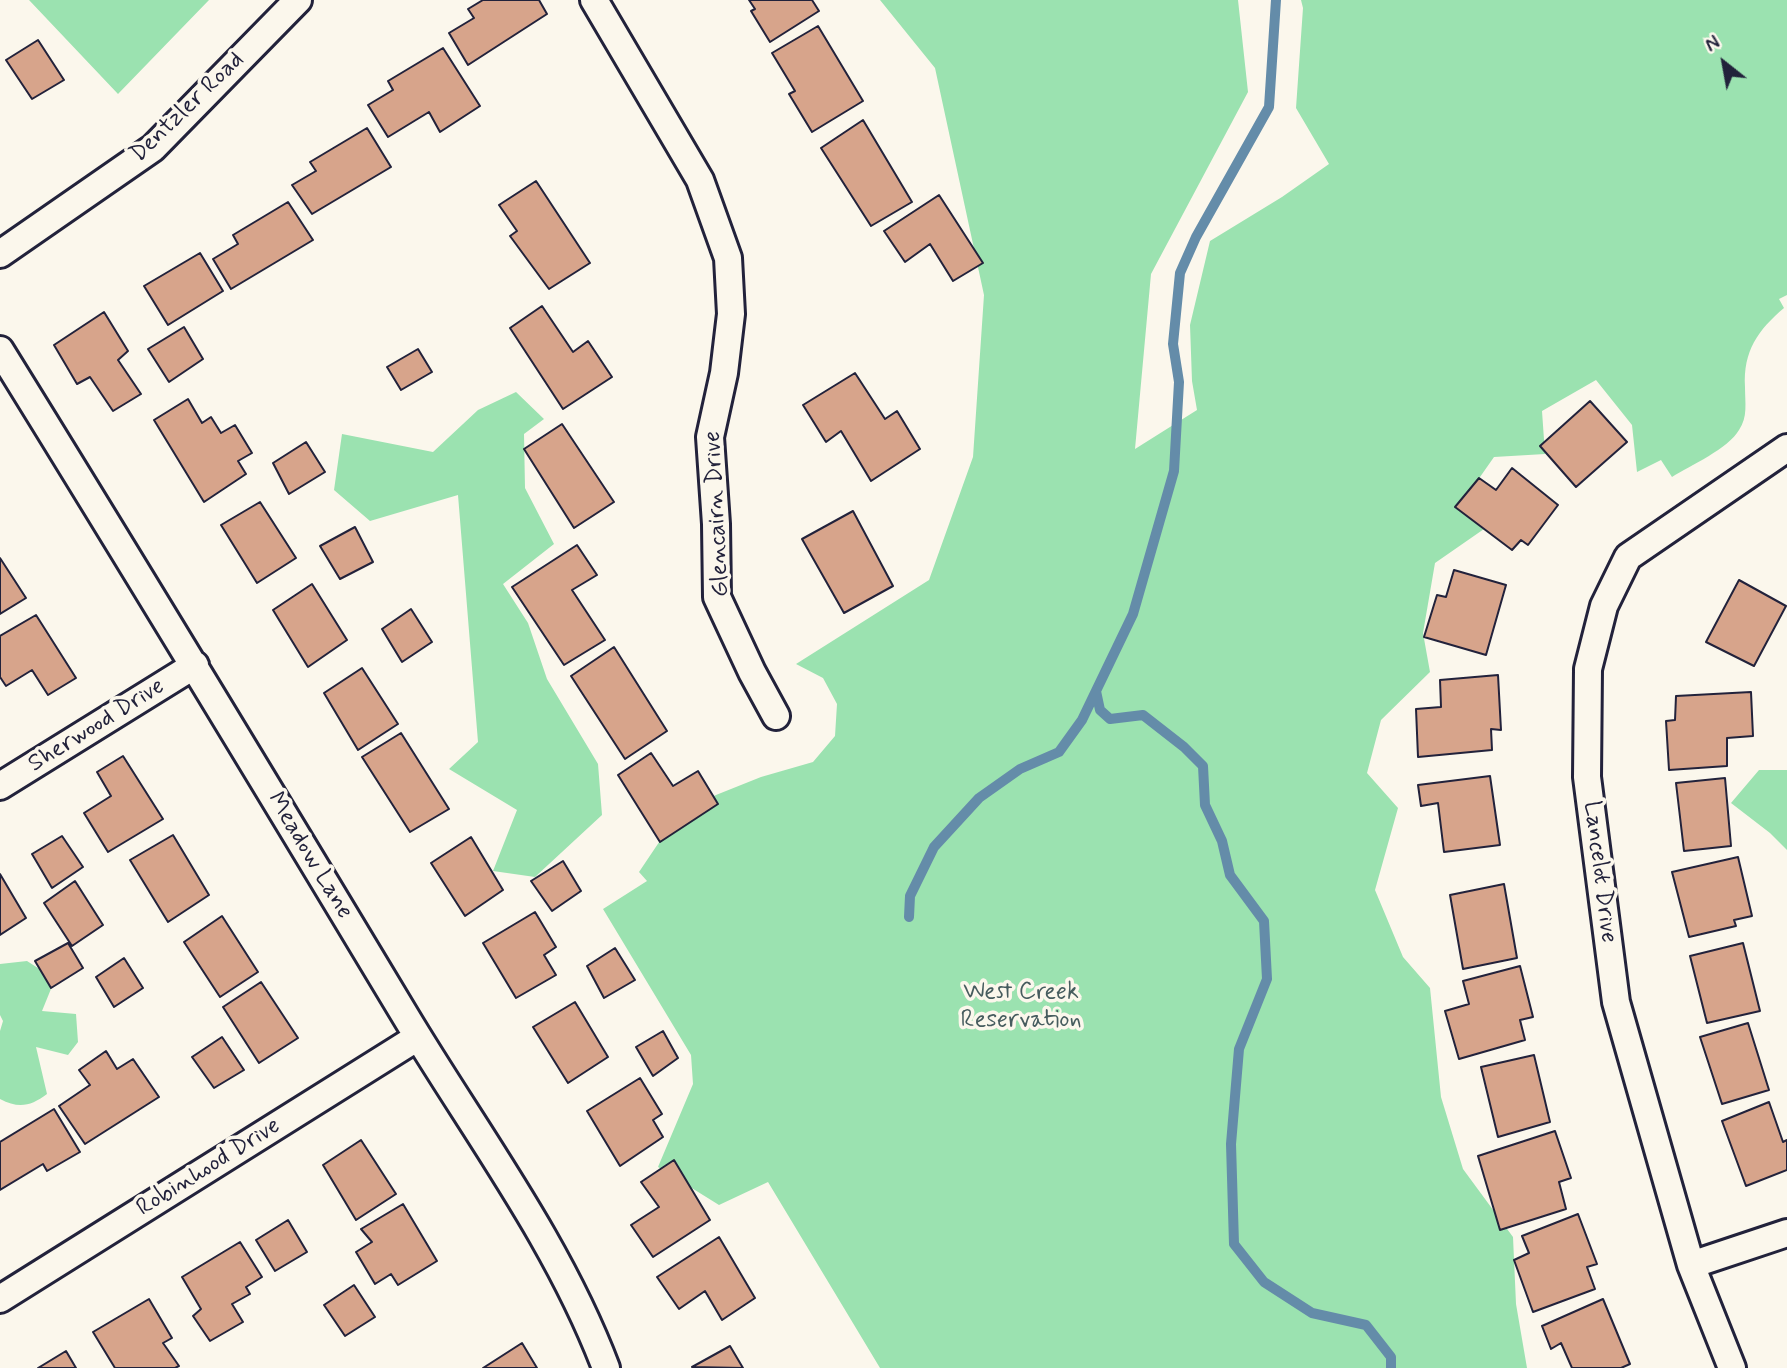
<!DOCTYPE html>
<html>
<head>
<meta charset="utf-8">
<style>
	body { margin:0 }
	#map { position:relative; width:1787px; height:1368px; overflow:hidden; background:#fbf7ec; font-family:Mynerve,sans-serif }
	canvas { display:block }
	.north { position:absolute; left:1689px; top:28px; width:70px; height:70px; -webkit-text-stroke:5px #fbf7ec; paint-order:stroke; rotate:329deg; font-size:19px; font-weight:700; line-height:28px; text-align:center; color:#22223b }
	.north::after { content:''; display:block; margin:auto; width:24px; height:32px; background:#22223b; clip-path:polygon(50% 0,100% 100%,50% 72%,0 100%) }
</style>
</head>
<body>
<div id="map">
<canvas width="1787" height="1368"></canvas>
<div class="north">N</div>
</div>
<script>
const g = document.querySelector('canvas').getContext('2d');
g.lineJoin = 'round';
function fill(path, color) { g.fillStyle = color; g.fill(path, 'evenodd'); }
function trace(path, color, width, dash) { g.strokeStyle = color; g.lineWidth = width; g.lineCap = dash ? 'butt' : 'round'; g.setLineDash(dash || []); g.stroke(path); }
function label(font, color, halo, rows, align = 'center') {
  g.font = font + ' Mynerve,sans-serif'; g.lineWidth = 7; g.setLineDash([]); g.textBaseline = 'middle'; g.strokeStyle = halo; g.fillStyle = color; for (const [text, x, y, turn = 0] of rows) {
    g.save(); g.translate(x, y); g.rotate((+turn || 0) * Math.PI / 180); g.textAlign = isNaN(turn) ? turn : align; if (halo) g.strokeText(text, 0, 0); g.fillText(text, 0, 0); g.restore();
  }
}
fill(new Path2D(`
	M29,0H209L118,94Z
	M880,0H1238L1248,92L1151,274L1135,449L1197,410L1192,381L1190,325L1210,241L1282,197L1329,164L1296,108L1303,8L1301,0H1787V295L1779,299L1784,308C1758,330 1743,351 1745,387C1745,403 1748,417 1739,430C1729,448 1690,466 1672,477L1661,460L1637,472L1632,425L1596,380L1542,411L1545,454L1494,457L1473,487L1484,529L1435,563L1423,633L1430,672L1381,720L1367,773L1398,808L1375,890L1403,957L1430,988L1441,1097L1463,1169L1513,1237L1516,1304L1527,1368H880L768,1182L719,1205L658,1167L693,1084L691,1055L603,909L647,881L639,872L678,814L716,795L761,777L813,762L835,736L837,704L823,678L796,664L929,580L973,457L984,295L935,68Z
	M516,392L544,419L524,434L525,488L554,544L503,584L528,623L547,679L598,764L602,815L535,877L493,871L517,810L449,769L478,742L458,495L370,521L334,490L342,434L433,452L478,410Z
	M1759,770H1787V850L1770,833L1731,803Z
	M27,961L55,979L42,1011L76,1014L78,1042L68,1055L36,1047L47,1094C31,1106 19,1109 0,1099V1031L3,1021L0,1015V964Z`), '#9be2b0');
trace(new Path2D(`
	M1096,691L1100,710L1110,719L1143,715L1184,747L1203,766L1205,805L1222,841L1230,875L1264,921L1267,979L1239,1049L1231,1144L1234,1244L1264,1282L1312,1313L1366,1325L1391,1357V1368
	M909,917L910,896L934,847L979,798L1020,769L1059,752L1082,720L1133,614L1174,471L1179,382L1173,344L1180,273L1196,237L1269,107L1276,0`), '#648ca9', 10);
const building = new Path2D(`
	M483,0H539L547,14L468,65L449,33L474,18L468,9Z
	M749,0H812L819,11L770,42L751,11L755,9Z
	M818,26L863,101L812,132L789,94L795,91L772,53Z
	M38,40L64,80L32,99L6,60Z
	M443,48L480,106L440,132L429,112L388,137L368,105L393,90L388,81Z
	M863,120L912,202L871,226L821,148Z
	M367,128L391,167L312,214L292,185L316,171L310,162Z
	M536,181L590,263L549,289L510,236L517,231L499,205Z
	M939,195L983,263L953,281L930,244L905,262L884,231Z
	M288,202L313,240L231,289L213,259L238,244L233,235Z
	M200,253L223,291L168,325L144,286Z
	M542,306L573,352L588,341L612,377L563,409L510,328Z
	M104,312L128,351L118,360L141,394L113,411L90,377L77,384L54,345Z
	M184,327L203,359L169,382L148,349Z
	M418,349L432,372L401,390L387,367Z
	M855,373L885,419L897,411L920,449L871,481L841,431L826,442L803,405Z
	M188,399L202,423L211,417L221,433L235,425L252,453L238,461L246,474L204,502L154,420Z
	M1590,401L1627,442L1576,487L1540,446Z
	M562,424L614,502L574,528L524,449Z
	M306,442L325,472L289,494L273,463Z
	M1512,468L1558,505L1528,545L1521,540L1512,550L1455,507L1479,478L1496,490Z
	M260,502L296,558L257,583L221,525Z
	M853,511L893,586L844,613L802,539Z
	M355,527L373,562L340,579L320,546Z
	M577,545L597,575L572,590L605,640L564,665L512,587Z
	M0,558L26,598L0,614Z
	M1454,570L1506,585L1486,655L1424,637L1437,595L1446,597Z
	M1739,580L1786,606L1754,666L1706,642Z
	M312,584L347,640L308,667L273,610Z
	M411,609L432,642L402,662L382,629Z
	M36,615L76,678L48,695L32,670L6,686L0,677V636Z
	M614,647L667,731L625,759L571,676Z
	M362,668L398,724L358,750L324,693Z
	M1498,675L1501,730L1491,729L1492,750L1418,757L1416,709L1441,707L1440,680Z
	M1751,692L1753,736L1727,738V766L1669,770L1666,721L1675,720L1676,696Z
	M401,733L449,809L410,832L362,757Z
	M651,753L673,786L698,771L718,804L660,842L618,775Z
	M123,756L163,819L108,852L84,813L111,796L97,772Z
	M1490,776L1500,845L1444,852L1438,803L1421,806L1418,785Z
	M1725,778L1731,846L1684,851L1676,783Z
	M173,835L209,895L168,922L130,860Z
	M62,836L83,867L52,888L32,854Z
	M471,837L503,890L465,916L431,863Z
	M1738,857L1752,916L1734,920L1736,926L1689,937L1672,872Z
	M563,861L581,891L552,911L531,881Z
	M0,874L26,918L0,935Z
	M75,881L103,925L72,946L44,903Z
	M1504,884L1517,958L1463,969L1450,895Z
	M535,912L556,947L544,955L556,975L516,998L483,943Z
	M222,916L258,972L220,997L184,942Z
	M68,943L83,968L51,988L35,961Z
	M1743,943L1760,1011L1707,1023L1690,956Z
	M615,948L635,980L604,998L587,966Z
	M124,958L143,988L114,1007L96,977Z
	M1520,966L1533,1017L1520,1020L1525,1040L1459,1059L1445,1011L1469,1004L1463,981Z
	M261,982L298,1038L259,1063L223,1007Z
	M575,1002L608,1057L568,1083L533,1027Z
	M1748,1023L1769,1090L1722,1104L1700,1037Z
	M663,1031L678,1058L653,1076L636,1047Z
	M222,1037L244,1070L214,1088L192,1057Z
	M106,1051L117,1069L133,1059L159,1097L85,1144L59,1106L90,1085L79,1070Z
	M1534,1055L1550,1122L1498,1137L1481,1067Z
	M640,1078L662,1114L653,1120L663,1137L620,1166L587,1111Z
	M1769,1102L1783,1142L1787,1140V1170L1746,1186L1722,1121Z
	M54,1109L80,1152L47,1171L43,1164L0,1190V1142Z
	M1555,1131L1571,1178L1559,1182L1566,1209L1500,1230L1478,1156Z
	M361,1140L396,1194L356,1220L323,1165Z
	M674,1160L710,1220L653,1257L631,1225L659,1207L641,1182Z
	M403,1204L437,1261L398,1285L391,1274L375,1284L356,1252L372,1242L361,1229Z
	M1578,1214L1597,1264L1587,1267L1595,1289L1533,1312L1514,1260L1529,1253L1522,1236Z
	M288,1220L307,1252L275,1271L256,1240Z
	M719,1237L755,1298L722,1320L705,1291L679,1309L657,1277Z
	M240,1242L262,1277L246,1287L250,1294L232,1304L243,1322L210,1341L193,1316L201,1309L182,1277Z
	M354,1285L375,1317L345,1336L324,1305Z
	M149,1299L172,1338L163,1343L179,1366L175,1368H115L93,1332Z
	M1603,1299L1630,1364L1621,1368H1572L1561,1343L1551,1349L1542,1326Z
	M522,1343L537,1368H483Z
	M730,1346L743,1368L692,1367Z
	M66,1351L76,1368H38Z`);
fill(building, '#d7a48b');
trace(building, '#22223b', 2);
const street = new Path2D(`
	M594,0L700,180L728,258L731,314L724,373L710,437L716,524L717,597L752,672L776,716
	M0,254L153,148L298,0
	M0,350C137,571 272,794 406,1017C475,1132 558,1241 606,1368
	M0,786L195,665
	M1691,1265L1787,1233
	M0,1299L418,1037
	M1732,1368L1691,1265L1616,1002L1587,777L1588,669L1604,606L1628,557L1787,448`);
trace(street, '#22223b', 32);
trace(street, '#fbf7ec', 26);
label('24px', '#22223b', '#fbf7ec', [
	["Dentzler Road",188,108,-44],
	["Glencairn Drive",718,514,-93],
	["Sherwood Drive",97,726,-32],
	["Meadow Lane",309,856,59],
	["Lancelot Drive",1599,872,83],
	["Robinhood Drive",209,1168,-32]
]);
label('24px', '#465c5e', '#fbf7ec', [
	["West Creek",1021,993],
	["Reservation",1021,1021]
]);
</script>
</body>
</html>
